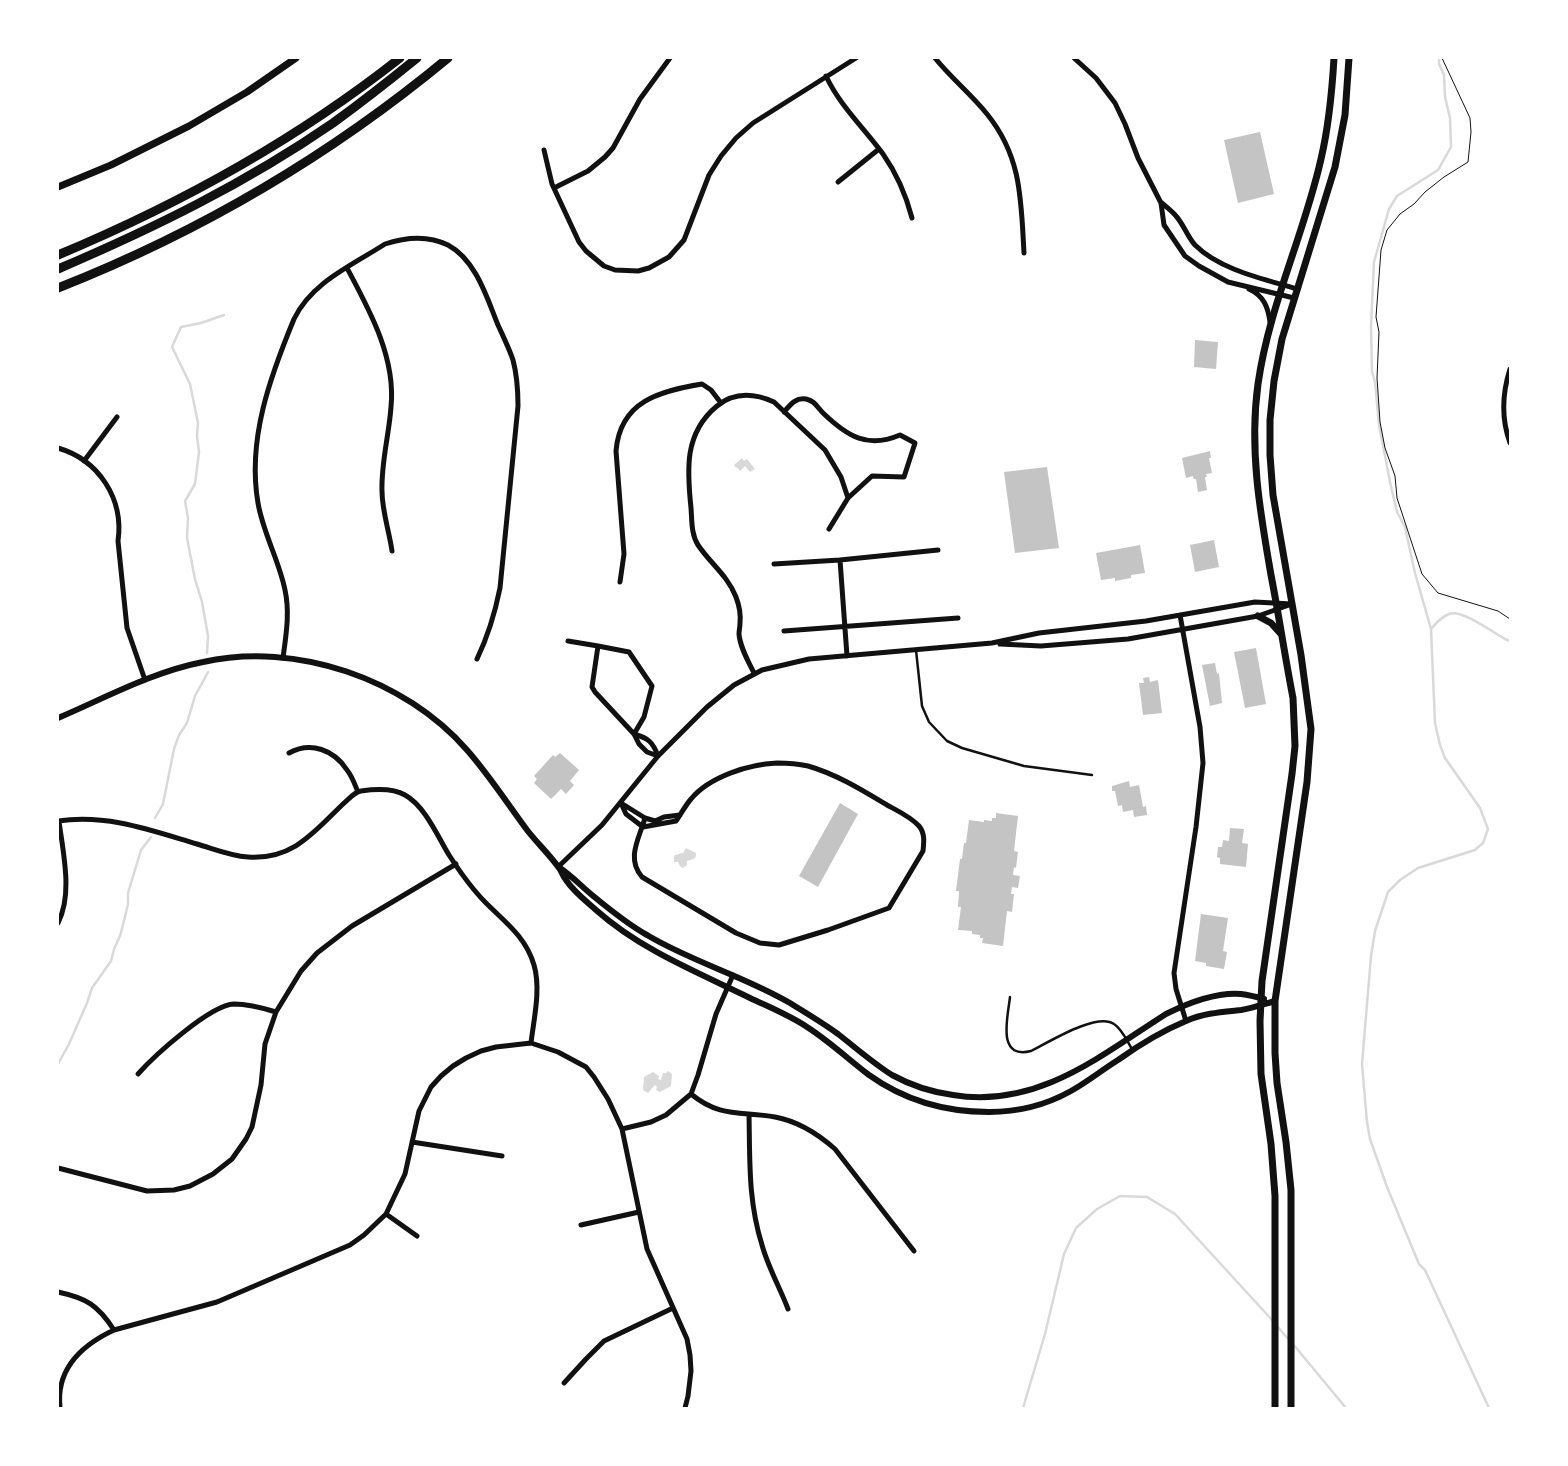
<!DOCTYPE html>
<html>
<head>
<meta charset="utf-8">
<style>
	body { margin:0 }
	#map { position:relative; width:1568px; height:1466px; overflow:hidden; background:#fff; font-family:Spectral,serif }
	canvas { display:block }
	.frame { position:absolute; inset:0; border:59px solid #fff; pointer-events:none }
</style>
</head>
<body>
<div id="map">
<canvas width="1568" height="1466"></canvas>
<div class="frame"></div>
</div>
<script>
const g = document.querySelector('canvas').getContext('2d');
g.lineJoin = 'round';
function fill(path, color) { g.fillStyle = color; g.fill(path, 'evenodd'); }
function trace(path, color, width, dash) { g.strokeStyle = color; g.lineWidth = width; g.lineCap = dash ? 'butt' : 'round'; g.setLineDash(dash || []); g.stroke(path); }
fill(new Path2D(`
	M742,458L744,461L747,459L755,469L750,472L745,466L740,471L737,467L736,468L734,465Z
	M686,848L696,853V856L694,859L687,861V865L683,868L680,866L678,862H674V857L675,855L683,853Z
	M668,1071L672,1074L671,1086L660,1092L656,1090L657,1087L655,1085L648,1093L643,1090L644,1077L653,1072L659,1076L658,1079L661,1080L663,1073H666Z`), '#d9d9d9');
trace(new Path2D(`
	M1439,58V64L1444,75L1445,97L1450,118L1451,147L1438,170L1397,196L1389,209L1374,262L1371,325L1372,372L1375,382L1379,425L1390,482L1397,512L1405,527L1415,573L1431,629L1435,723L1440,745L1445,758L1480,808L1488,829L1483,843L1475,850L1418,868L1400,880L1388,892L1375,931L1371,956L1362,1064L1367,1122L1370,1139L1387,1187L1419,1264L1425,1270L1489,1408
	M1431,629C1436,623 1441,617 1449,614C1462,609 1492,632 1505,639L1510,641
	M207,653L208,636L202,602L195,579L187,538L188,518L185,501L195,484L199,452L197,436L198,423L190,384L172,347L181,327L201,323L224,315
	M155,818L163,804L174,749L179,735L187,723L195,696L208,672
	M58,1064L69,1044L87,1003L92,988L111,961L114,949L120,936L124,921L128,904V893L141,850L151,837
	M1276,1325L1289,1340
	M1293,1344L1346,1408
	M1023,1408L1045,1334L1064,1254L1076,1228L1097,1209L1120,1196L1147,1197L1175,1214L1273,1321`), '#d9d9d9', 2.5);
fill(new Path2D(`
	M1260,132L1274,194L1238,203L1224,140Z
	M1195,340L1218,342L1216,369L1194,367Z
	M1210,451L1211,458H1209L1212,473L1206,474L1207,477H1205L1207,490L1198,492L1196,479H1194L1193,476L1186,478L1182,458Z
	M1047,467L1059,548L1015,553L1004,472Z
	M1214,540L1219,567L1195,572L1190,545Z
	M1140,545L1145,573L1131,575V578L1115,581V578L1101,580L1096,553Z
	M1256,648L1266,704L1245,708L1234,652Z
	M1215,663L1217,674L1219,673L1222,703L1210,706L1202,665Z
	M1149,677L1150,682L1158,680L1162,713L1143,715L1139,683H1144L1143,678Z
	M560,753L579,770L570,781L574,785L566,794L561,789L551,799L534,783L537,779L534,776L553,755L555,757Z
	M1129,781L1130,787L1139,785L1143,807L1146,806L1147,815L1134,817L1133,810L1123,812L1122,805L1118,806L1115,791H1112V786Z
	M840,803L858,814L818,887L799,876Z
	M996,813L1018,816L1014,851L1018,852L1016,868L1014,867L1013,875L1020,876L1018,888L1012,887L1011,894H1014L1012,912L1007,911L1003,946L982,943L983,938H980V935L972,934V931L958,930L961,907H958L959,891H956L960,859H962L964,843H966L969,820L984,822V820L992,821V818H996Z
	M1230,828L1244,829L1242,843L1248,844L1246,867L1220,864V858L1217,857L1218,847H1222L1223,840L1229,841Z
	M1201,914L1228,918L1223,951L1227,952L1224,969L1206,966V963L1195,961Z`), '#c4c4c4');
trace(new Path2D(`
	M1442,58L1470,118L1471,132L1468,162L1444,177L1425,192L1414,204L1400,214L1387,230L1381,250L1376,317L1379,332L1377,378L1380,422L1385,448L1395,476L1397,498L1422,574L1438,593L1498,611L1510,619`), '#111', 1);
trace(new Path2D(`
	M916,650L922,706L929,722L947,741L962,748L1024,766L1092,775
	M1010,997C1008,1016 996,1060 1031,1051C1049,1042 1097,1012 1114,1024C1122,1029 1127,1041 1132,1049`), '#111', 2.5);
trace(new Path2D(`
	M935,58C951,78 971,94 987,114C1022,157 1021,201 1024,253
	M1074,58L1096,78L1115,103L1125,124L1138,158L1161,203L1164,225L1185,256L1199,266L1228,282L1294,298
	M826,76C840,106 864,128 883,154C897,174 906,195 912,218
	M544,150L552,184L579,242L586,251L604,266L615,270L638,271L649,268L669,257L684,240L709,175L721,156L736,138L753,123L856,58
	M838,182L879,149
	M554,188L588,171L605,157L613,148L640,99L670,58
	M1162,203C1166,207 1172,211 1176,216C1184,225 1187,236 1195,245C1220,270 1264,279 1297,289
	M347,268C370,311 396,358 391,407C389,435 381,463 382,491C382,511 389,530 392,551
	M1249,289C1264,296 1268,307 1270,322
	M1510,369C1502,394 1501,418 1510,443
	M784,412C790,405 796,397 806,399C815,401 817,407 823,413C847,436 867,449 900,435L915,443L904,477L872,476L848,498L829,529
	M58,448C99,460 124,499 118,541L127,628L145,680
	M84,461L117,417
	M840,560L938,550
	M774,564L840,560L847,656
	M620,582L624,554L616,451C620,401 660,391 702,384L711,390L721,403
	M1180,615L1200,727L1203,763L1196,827L1174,973L1176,989L1186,1021
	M784,631L958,618
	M568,641L598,646
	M1000,644L1041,646L1128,639L1258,616L1289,605
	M283,658C286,635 290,613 285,590C279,560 263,533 258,503C247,440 270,377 294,319C312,282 351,266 385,244C406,237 428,235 448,245C476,260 487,298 498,325C503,336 509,348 513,360C517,375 518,390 518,406L500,588C495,613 488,636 477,659
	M754,673C748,661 740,647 739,634C739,631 740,627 740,623C741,614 739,605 736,597C728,576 710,563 698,545C691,534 692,520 691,508C687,470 684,433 717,406C734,392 754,393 774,402L825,450L841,477L848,498
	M634,734L644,717L652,686L629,652L598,646L592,687L595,692L634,734L639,744L647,752L658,756
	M634,734C648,738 653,742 658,756
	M289,753C311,741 334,750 347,770C352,776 355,785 358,792
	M621,803L626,814L643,827L676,821C681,814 685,806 691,799C709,777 749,764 777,763C787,763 799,764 808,766C836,774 862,790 887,805C898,811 911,817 919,826C925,833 924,842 923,851L889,908L828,930L779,945L760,943L736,933L642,877C626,858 639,839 645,818
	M621,803L645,818L655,821L664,817L680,815
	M58,821C108,814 150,830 197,844C214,849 230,856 248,857C293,860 314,832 343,804C348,800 354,792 361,791C375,789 393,788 405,795C425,806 438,837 449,855C460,872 472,889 486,903C505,922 526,937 534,965C541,989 534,1018 531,1043
	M558,867L602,825L658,756L707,707L734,685L762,670L809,659L992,643L1039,633L1146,621L1255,602L1292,604
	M58,923C73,894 63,853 59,821
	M138,1074C154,1056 210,1005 234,1004C248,1004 263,1008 276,1012
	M691,1094C720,1118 741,1111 775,1117C797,1121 818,1134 835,1149L914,1251
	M749,1115C750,1161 748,1200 762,1245C768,1267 780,1288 788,1309
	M622,1129L651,1122L666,1115L691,1094L698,1075L716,1014L733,975
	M412,1142L502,1156
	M58,1168L147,1191L174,1190L190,1186L213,1174L232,1159L246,1139L252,1127L261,1085L265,1044L276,1012L301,971L317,953L352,926L456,864
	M386,1214L417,1236
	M581,1225L639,1212
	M58,1292C86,1298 98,1305 114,1330
	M564,1383L586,1359L604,1341L673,1308
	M60,1407C56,1369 82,1345 114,1330L217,1302L350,1245L364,1235L386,1214L405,1174L419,1111L431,1087L441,1076L453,1066L466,1058L481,1051L496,1047L531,1043L558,1052L586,1067L594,1077L608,1099L622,1129L647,1249L687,1339L690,1355L691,1371L688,1396L685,1408`), '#111', 5);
trace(new Path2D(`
	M58,718C105,698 152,672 203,662C296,641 405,679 467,750C489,775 507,803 527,830C537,843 550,855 559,868C562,872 563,877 566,880C574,892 586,901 596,910C641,950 697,972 750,998C769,1007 789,1015 807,1027C829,1041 848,1059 869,1075C904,1100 945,1112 989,1112C1017,1112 1046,1105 1071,1091C1087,1082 1102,1070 1118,1060C1139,1045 1162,1031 1186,1021C1204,1013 1222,1012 1241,1010C1252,1008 1264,1004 1275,1001
	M560,868C572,876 581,886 592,895C609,909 627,924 647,935C692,962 744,976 790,1003C806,1013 823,1023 838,1034C856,1048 873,1063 892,1075C912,1086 931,1092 953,1095C1037,1109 1100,1056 1166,1014C1188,1003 1216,992 1241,994C1249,995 1257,997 1264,999`), '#111', 6);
trace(new Path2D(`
	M58,187L111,165L189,126L247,92L296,58
	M1258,616L1271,623L1281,634
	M1275,1408V1196L1271,1144L1261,1074L1260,1021L1262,981L1292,774L1295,746L1293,698C1285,657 1279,616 1271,575C1260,512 1249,449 1258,384C1269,306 1304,235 1321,159C1329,125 1332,92 1334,58
	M1291,1408V1190L1286,1142L1277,1083L1275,1053V1001L1307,782L1311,729L1301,655L1273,495L1270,455V420L1274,381L1282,339L1335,167L1345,115L1349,58`), '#111', 7);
trace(new Path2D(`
	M58,255C180,204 296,140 400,58
	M58,269C154,228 246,183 333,123C362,102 390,80 417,58
	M58,288C200,232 331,155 448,58`), '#111', 9);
</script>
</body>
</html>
